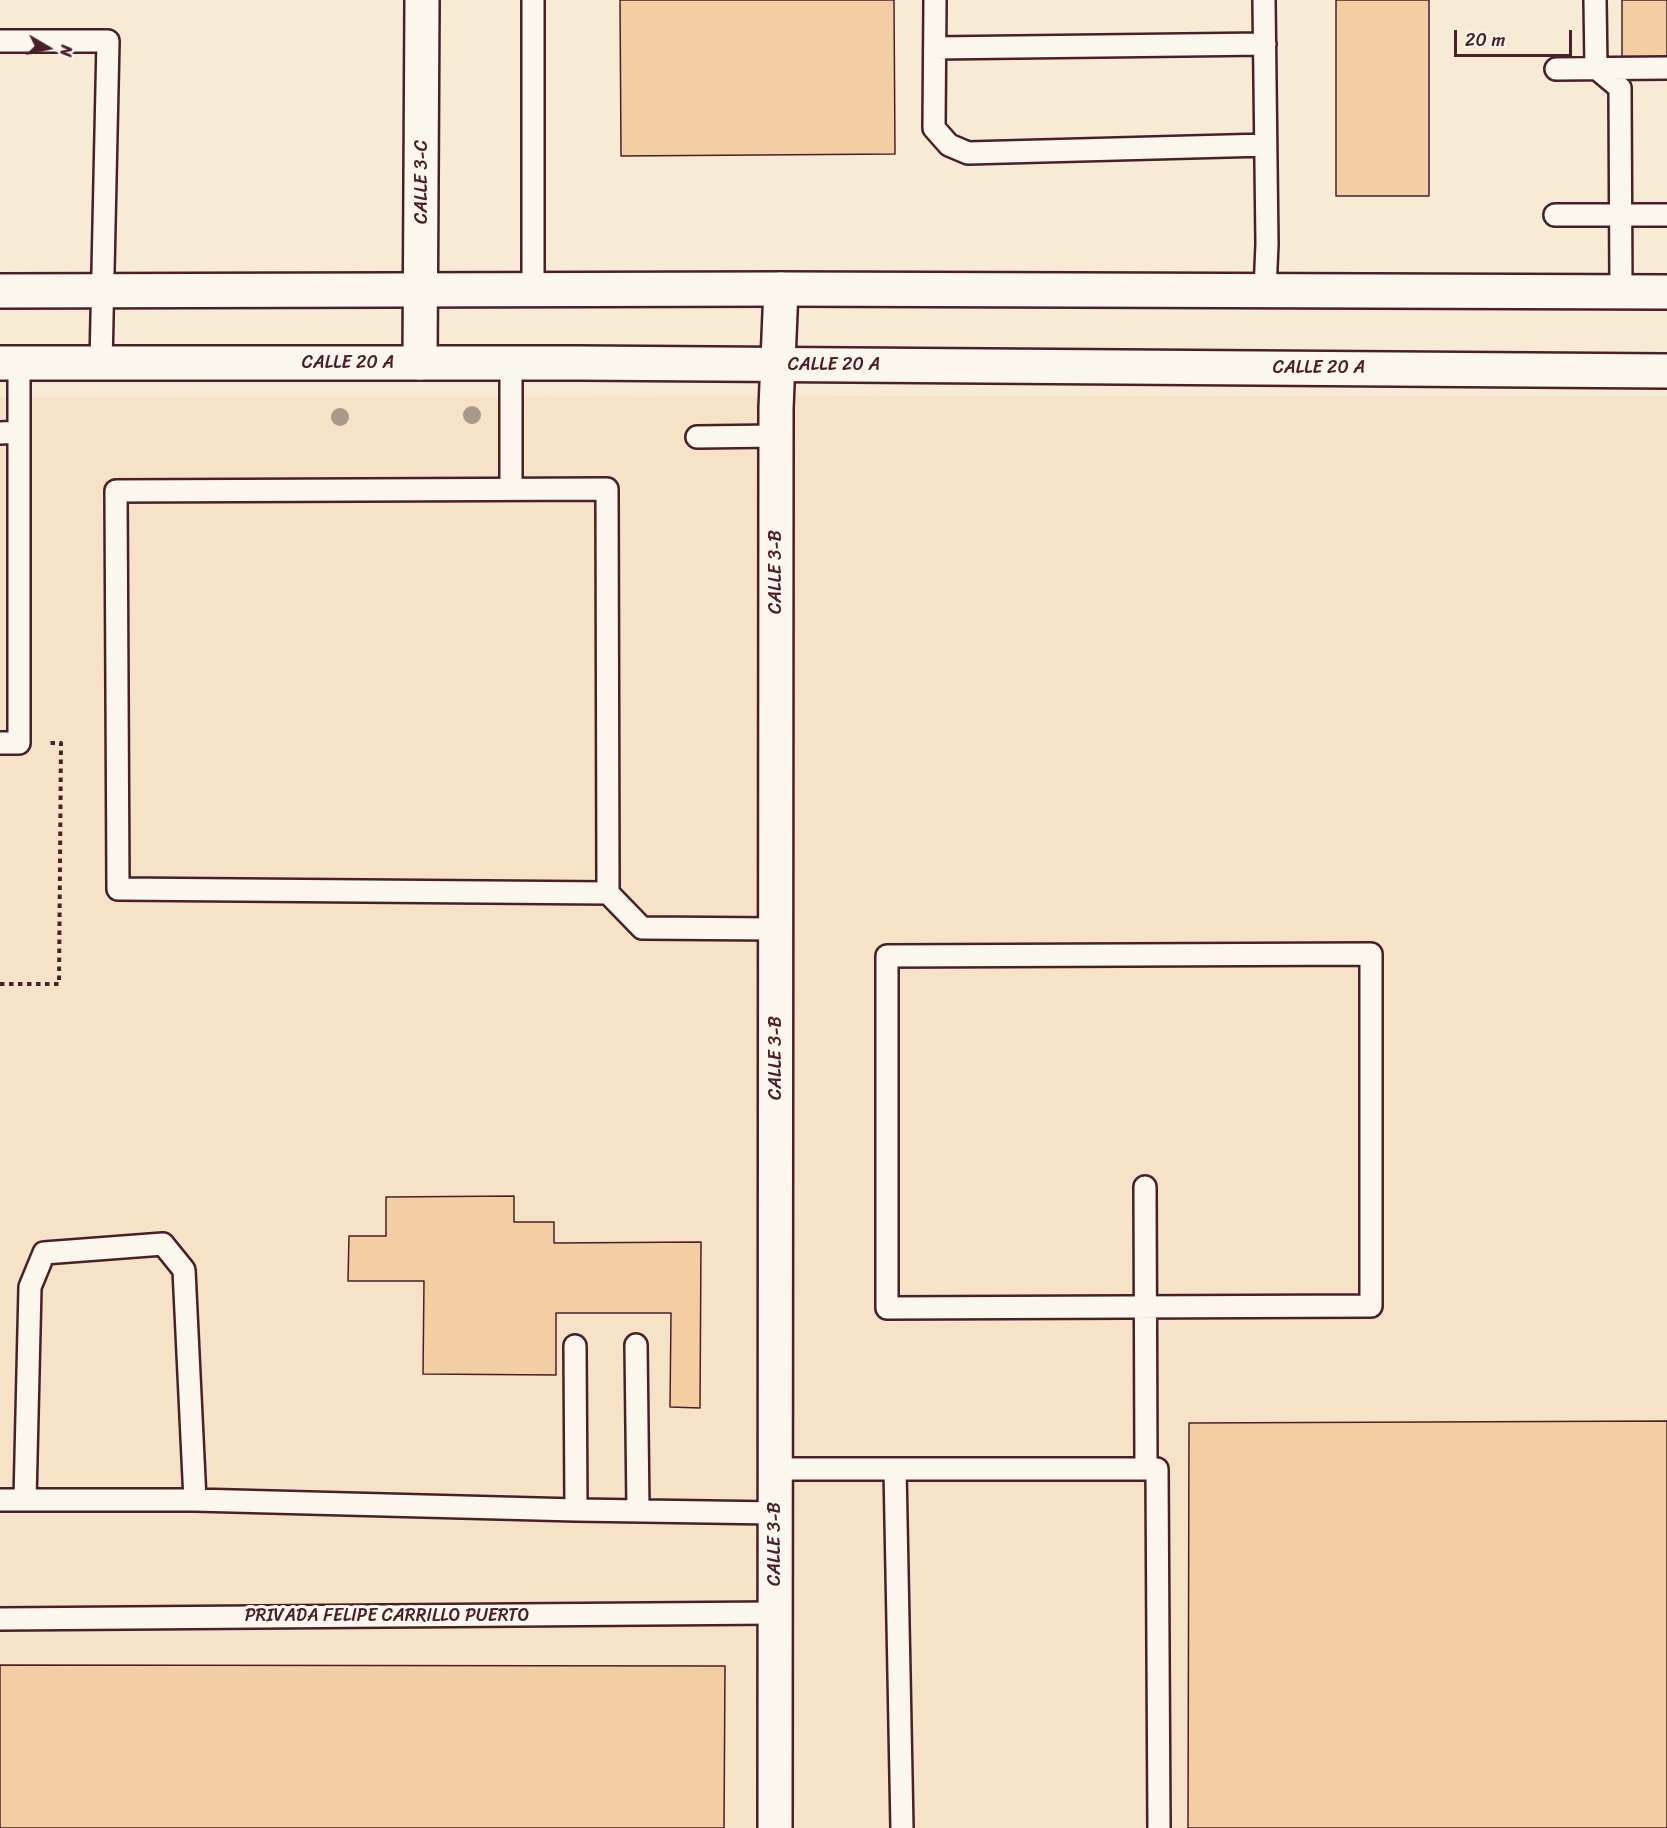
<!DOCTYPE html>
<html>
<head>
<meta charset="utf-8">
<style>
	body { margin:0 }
	#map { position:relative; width:1667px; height:1828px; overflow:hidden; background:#f8ebd6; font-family:Sriracha,sans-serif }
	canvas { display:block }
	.north { position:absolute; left:18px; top:18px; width:60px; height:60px; -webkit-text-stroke:4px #fbf7ec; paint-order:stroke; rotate:99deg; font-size:16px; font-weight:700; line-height:24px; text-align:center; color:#4a1f2b }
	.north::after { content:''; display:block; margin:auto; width:21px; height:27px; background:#4a1f2b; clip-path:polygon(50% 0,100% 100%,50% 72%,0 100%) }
	.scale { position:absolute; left:1454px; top:30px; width:118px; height:27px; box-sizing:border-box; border:3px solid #4a1f2b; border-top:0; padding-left:8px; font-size:18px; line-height:21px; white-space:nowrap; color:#4a1f2b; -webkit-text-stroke:4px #fbf7ec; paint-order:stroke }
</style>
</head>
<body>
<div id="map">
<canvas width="1667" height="1828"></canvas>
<div class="north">N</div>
<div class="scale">20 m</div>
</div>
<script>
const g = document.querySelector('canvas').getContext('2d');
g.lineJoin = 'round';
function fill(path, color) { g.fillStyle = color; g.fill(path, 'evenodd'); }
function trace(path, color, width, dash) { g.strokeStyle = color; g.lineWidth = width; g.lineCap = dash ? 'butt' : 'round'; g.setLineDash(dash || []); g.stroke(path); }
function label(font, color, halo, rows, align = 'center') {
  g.font = font + ' Sriracha,sans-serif'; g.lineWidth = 6; g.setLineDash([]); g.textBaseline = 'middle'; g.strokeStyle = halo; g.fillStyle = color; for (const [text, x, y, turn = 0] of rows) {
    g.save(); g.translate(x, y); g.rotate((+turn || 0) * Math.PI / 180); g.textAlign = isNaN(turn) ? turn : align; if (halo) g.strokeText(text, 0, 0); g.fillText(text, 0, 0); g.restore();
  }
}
fill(new Path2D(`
	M1667,396V1828H0V397Z`), '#f6e2c6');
const building = new Path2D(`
	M620,0H894L895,154L621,156Z
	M1336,0H1429V196H1336Z
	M1622,0H1667V57H1622Z
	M514,1196V1222H554V1243L701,1242L700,1408L670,1407L671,1313H556V1375L423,1374L424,1281H348L349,1236H386V1197Z
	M1667,1421V1828H1188L1189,1423Z
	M0,1665L725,1666L724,1828H0Z`);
fill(building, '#f2cea2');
trace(building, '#4a1f2b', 1.5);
const lane = new Path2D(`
	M935,0L934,128L949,145L968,153L1265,145
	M1264,0L1267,244L1265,291
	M1595,0L1596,68L1620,88L1621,292
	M0,41H108L101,363
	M935,48L1265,44
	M1556,69L1667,68
	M1555,215H1667
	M533,290V0
	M0,433L19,432
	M697,437L777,436
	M511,489V363
	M0,743H19V363
	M608,893L118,889L116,491L607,489L608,893L642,928L776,929
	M1371,954V1306L887,1308V956Z
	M1145,1187L1146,1469
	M636,1345L638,1510
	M575,1346L576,1510
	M775,1469H1157L1159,1828
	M895,1469L902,1828
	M0,1500H195L576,1510L775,1513
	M25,1500L30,1287L44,1253L163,1244L184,1270L195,1500
	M0,1619L775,1613`);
const street = new Path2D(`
	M420,363L422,0
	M775,1828L776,408L781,289`);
const secondary = new Path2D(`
	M0,291L781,289L1667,292
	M0,363H578L1667,371`);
trace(lane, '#4a1f2b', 26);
trace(street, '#4a1f2b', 38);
trace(secondary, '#4a1f2b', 38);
trace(new Path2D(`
	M0,984H59L61,743H50`), '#4a1f2b', 4, [4.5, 4.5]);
trace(lane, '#fbf7ec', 21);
trace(street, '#fbf7ec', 33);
trace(secondary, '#fbf7ec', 33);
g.fillStyle = '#a8998a';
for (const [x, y] of [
	[472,415],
	[340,417]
]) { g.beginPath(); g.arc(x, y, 9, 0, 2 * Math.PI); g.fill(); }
label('18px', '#4a1f2b', '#fbf7ec', [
	["CALLE 3-C",422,182,-90],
	["CALLE 20 A",348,363],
	["CALLE 20 A",834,365],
	["CALLE 20 A",1319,368],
	["CALLE 3-B",776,572,-90],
	["CALLE 3-B",776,1058,-90],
	["CALLE 3-B",775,1544,-90],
	["PRIVADA FELIPE CARRILLO PUERTO",387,1616]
]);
</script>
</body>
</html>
